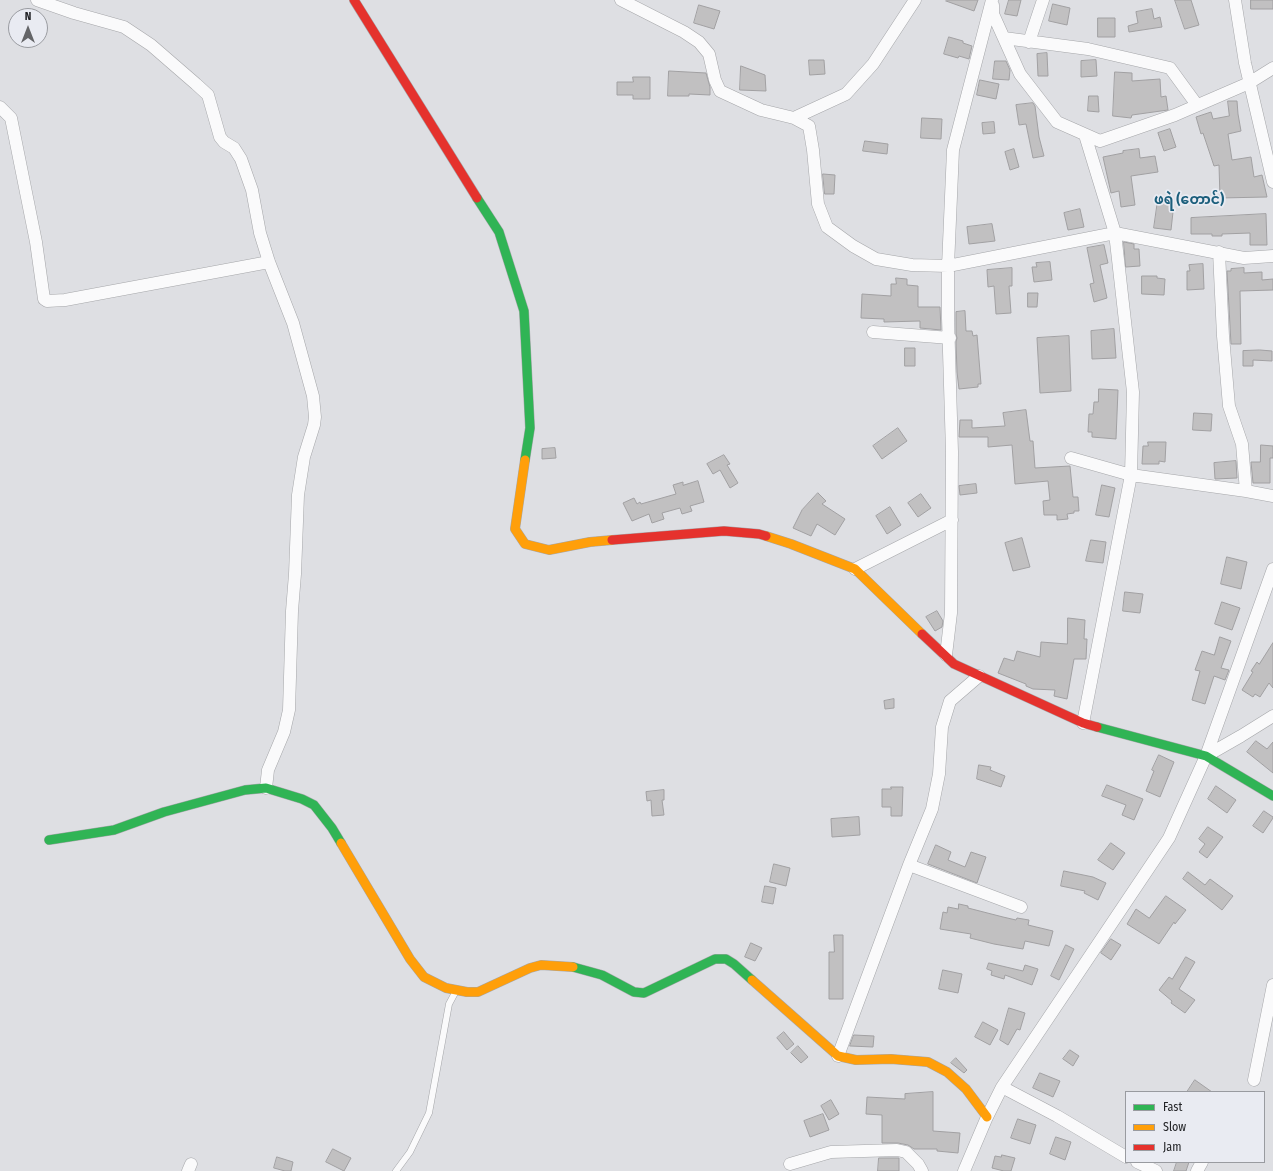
<!DOCTYPE html>
<html>
<head>
<meta charset="utf-8">
<style>
	body { margin:0 }
	#map { position:relative; width:1273px; height:1171px; overflow:hidden; background:#dedfe3; font-family:"Fira Sans Condensed",sans-serif }
	canvas { display:block }
	.legend { position:absolute; left:1125px; top:1091px; width:140px; height:72px; box-sizing:border-box; background:#e9ebf2; border:1px solid #999ba0; margin:0; padding:5px 7px; list-style:none; font-size:12px; color:#222326 }
	.legend li { display:flex; align-items:center; gap:8px; height:20px }
	.legend b { width:20px; border:1px solid #999ba0 }
	.north { position:absolute; left:8px; top:8px; width:40px; height:40px; box-sizing:border-box; background:#e9ebf2; border:1px solid #999ba0; border-radius:50%; rotate:0deg; font-size:11px; font-weight:700; line-height:16px; text-align:center; color:#222326 }
	.north::after { content:''; display:block; margin:auto; width:14px; height:18px; background:#646568; clip-path:polygon(50% 0,100% 100%,50% 72%,0 100%) }
</style>
</head>
<body>
<div id="map">
<canvas width="1273" height="1171"></canvas>
<ul class="legend">
<li><b style="height:5px;background:#30b455"></b>Fast</li>
<li><b style="height:5px;background:#ff9f0a"></b>Slow</li>
<li><b style="height:5px;background:#e5322d"></b>Jam</li>
</ul>
<div class="north">N</div>
</div>
<script>
const g = document.querySelector('canvas').getContext('2d');
g.lineJoin = 'round';
function fill(path, color) { g.fillStyle = color; g.fill(path, 'evenodd'); }
function trace(path, color, width, dash) { g.strokeStyle = color; g.lineWidth = width; g.lineCap = dash ? 'butt' : 'round'; g.setLineDash(dash || []); g.stroke(path); }
function label(font, color, halo, rows, align = 'center') {
  g.font = font + ' "Fira Sans Condensed","Noto Sans Myanmar",sans-serif'; g.lineWidth = 3.5; g.setLineDash([]); g.textBaseline = 'middle'; g.strokeStyle = halo; g.fillStyle = color; for (const [text, x, y, turn = 0] of rows) {
    g.save(); g.translate(x, y); g.rotate((+turn || 0) * Math.PI / 180); g.textAlign = isNaN(turn) ? turn : align; if (halo) g.strokeText(text, 0, 0); g.fillText(text, 0, 0); g.restore();
  }
}
const building = new Path2D(`
	M947,0H978L974,11L946,1Z
	M1009,0H1021L1017,16L1005,14Z
	M1175,0H1191L1199,25L1185,29Z
	M1251,0H1273V9H1251Z
	M1053,4L1070,8L1067,25L1049,21Z
	M699,5L720,11L714,29L694,23Z
	M1152,9L1154,19L1160,17L1162,27L1129,32L1128,26L1138,23L1136,12Z
	M1098,18H1115V37H1098Z
	M949,37L963,41V43L972,46L969,59L959,56L958,58L944,54Z
	M1047,53L1048,76H1038L1037,54Z
	M809,60H824L825,74L810,75Z
	M1096,60L1097,76L1081,77V61Z
	M995,61H1006L1010,70L1009,80L993,79Z
	M741,66L765,75L766,91L740,90Z
	M669,71L706,73L710,87V95L689,94V96H668Z
	M1115,72L1132,73V81L1160,79L1161,97L1166,96L1168,110L1132,115L1131,118L1113,116Z
	M633,77H650V99H633V95H617V82H633Z
	M980,80L999,84L996,99L977,95Z
	M1089,96H1098L1099,112L1088,111Z
	M1228,101H1237L1238,114L1241,131L1228,134L1232,160L1251,157L1254,177L1262,175L1267,197L1220,198L1219,165L1214,166L1203,133L1201,134L1196,117L1211,112L1213,119L1229,116Z
	M1033,103L1035,106L1039,137L1044,156L1033,158L1026,124L1019,125L1016,105Z
	M922,118L942,119L941,139L921,138Z
	M994,122L995,133L983,134L982,123Z
	M1170,129L1176,147L1164,151L1158,133Z
	M865,141L888,144L887,154L863,151Z
	M1014,149L1019,167L1010,170L1005,152Z
	M1139,149L1140,158L1155,156L1158,172L1131,176L1135,205L1121,207L1119,191L1111,193L1103,157L1123,153V151Z
	M823,174L835,175L834,194H825Z
	M1158,200L1170,203L1169,212H1173L1171,230L1154,228Z
	M1080,209L1084,227L1068,230L1064,213Z
	M1266,214L1267,245H1250V233L1222,234V236H1212V234H1191V218Z
	M992,224L995,241L969,244L967,227Z
	M1124,242L1134,244V249H1139L1140,266L1126,267Z
	M1104,245L1108,263L1100,265L1107,298L1094,302L1090,284L1094,283L1087,248Z
	M1050,262L1052,280L1034,282L1032,267H1037L1036,263Z
	M1203,264L1204,289L1187,290V271H1190L1189,265Z
	M1012,268V286H1009L1011,313L996,314L994,286L988,287L987,270Z
	M1244,268V273L1262,272V280L1273,279V290L1240,291L1241,344H1231L1227,271H1231V269Z
	M1142,276H1157V278L1165,279L1164,295L1142,294Z
	M896,278L907,279V285L918,286V307H940L941,330L920,328V321L884,322V319L861,318L862,294L891,296V284H896Z
	M1028,293H1038L1037,307H1028Z
	M965,311L966,331H972L973,336L977,335L981,384H978V387L959,389L957,372L956,342L957,338L956,334V312Z
	M1114,329L1116,358L1092,359L1091,331Z
	M1069,336L1071,391L1040,393L1037,338Z
	M905,348H915V366H905Z
	M1260,350L1272,351V361L1253,360V366H1243V351Z
	M1099,389L1118,390L1116,439L1092,437V432H1088L1089,414H1093L1094,402H1098Z
	M1026,410L1030,441H1033L1035,468L1070,466L1073,497H1078L1079,511H1074V513L1067,514L1068,519L1057,520V515H1044L1043,501L1050,500L1048,481L1015,484L1012,445L988,447V437H959L960,420H972V428L1005,426L1003,413Z
	M1194,413L1212,414L1211,431L1193,430Z
	M898,428L907,441L882,459L873,446Z
	M1148,442H1166L1165,462L1159,461V464H1142L1143,446H1148Z
	M1261,445L1273,446V458H1270V483H1253L1251,462H1260Z
	M555,448L556,458L542,459V449Z
	M724,455L730,464L727,465L738,483L730,488L720,470L713,474L707,464Z
	M1236,461L1237,478L1215,479L1214,463Z
	M698,481L704,502L690,506L692,511L682,514L680,508L662,513L664,519L652,523L649,514L632,521L623,503L634,498L637,504L640,502L641,504L676,494L673,485L683,482V485Z
	M976,484L977,493L960,495L959,486Z
	M1102,485L1115,488L1109,517L1096,515Z
	M818,493L826,501L822,504L845,519L835,535L817,524L811,536L793,528L802,510Z
	M921,494L931,508L918,517L908,503Z
	M890,507L901,525L887,534L876,516Z
	M1022,538L1030,567L1013,571L1005,543Z
	M1091,540L1106,542L1103,563L1086,561Z
	M1227,557L1247,562L1241,589L1221,584Z
	M1125,592L1143,594L1140,613L1123,611Z
	M1222,602L1240,608L1232,630L1215,624Z
	M937,611L943,621L942,627L935,631L926,617Z
	M1068,618L1085,620L1084,639H1087L1086,659H1074L1067,699L1054,696L1055,690L1033,689L1026,686V684L998,673L1004,658L1014,661L1017,651L1040,657L1041,642L1067,644Z
	M1220,637L1231,641L1221,668L1229,670L1225,680L1214,676L1205,704L1192,700L1200,671L1195,670L1202,651L1214,655Z
	M1273,643V688L1269,683L1260,697L1255,694L1253,697L1242,690L1253,672L1251,671L1257,662L1259,664Z
	M894,699V708L885,709L884,701Z
	M1256,741L1267,749L1273,742V773L1247,752Z
	M1159,755L1174,762L1160,797L1146,791L1154,771L1152,770Z
	M979,765L991,767L990,770L1005,776L1001,787L977,779Z
	M1107,785L1143,799L1134,820L1122,815L1126,805L1102,796Z
	M1216,786L1236,800L1227,813L1208,799Z
	M891,787H903L902,816H891V807H882V789H891Z
	M664,790V800H662L664,815L652,816L651,800L647,801L646,792Z
	M1264,811L1273,817V818L1263,833L1253,826Z
	M859,817L860,835L832,837L831,819Z
	M1208,827L1223,837L1207,858L1199,852L1205,844L1199,839Z
	M1111,843L1125,853L1113,870L1098,860Z
	M936,845L951,852L948,860L965,867L971,852L986,857L977,883L928,864Z
	M774,864L790,868L786,886L770,882Z
	M1064,871L1093,877L1106,883L1098,900L1084,893L1085,891L1061,886Z
	M1188,872L1205,885L1210,879L1233,896L1222,910L1183,879Z
	M765,886L776,888L773,904L762,902Z
	M1166,896L1186,910L1175,924L1174,922L1159,944L1127,924L1136,909L1149,918Z
	M959,904L968,906V908L1003,917L1016,920L1017,918L1029,920L1028,925L1053,931L1049,946L1025,941L1023,949L994,944L970,938L971,934L940,929L943,912L947,913L948,907L958,909Z
	M834,935H843V999H829V952H834Z
	M1111,939L1121,945L1111,960L1101,953Z
	M751,943L762,948L755,961L745,957Z
	M1066,945L1074,949L1059,980L1051,976Z
	M1186,957L1195,962L1179,989L1195,1000L1185,1013L1171,1003L1172,1001L1159,990L1169,977L1172,979Z
	M989,963L1023,971L1025,965L1038,969L1032,985L1005,975L1004,979L991,975L992,971L987,969Z
	M943,970L962,974L958,993L939,989Z
	M1009,1008L1025,1013L1020,1030L1017,1029L1008,1045L1000,1040Z
	M983,1022L998,1030L990,1045L975,1037Z
	M784,1032L794,1044L787,1050L777,1038Z
	M854,1035L874,1036L873,1047L850,1046Z
	M798,1046L808,1057L801,1063L791,1053Z
	M1070,1050L1079,1056L1073,1066L1063,1059Z
	M956,1058L967,1070L964,1073L951,1063Z
	M1040,1073L1060,1081L1053,1097L1033,1088Z
	M1195,1080L1212,1092H1187Z
	M933,1092V1131L960,1133L958,1153L937,1151V1149H914L908,1145L898,1143H882V1115L866,1114L867,1097L905,1099V1094Z
	M831,1100L839,1114L829,1120L821,1106Z
	M823,1114L829,1130L810,1137L804,1121Z
	M1018,1119L1036,1125L1030,1144L1011,1138Z
	M1056,1137L1071,1142L1065,1160L1050,1154Z
	M333,1149L351,1158L344,1171L326,1162Z
	M1002,1155L1015,1158L1011,1171H1004L992,1168L995,1156L1001,1157Z
	M277,1157L293,1162L291,1171H285L274,1168Z
	M879,1158H899V1171H878Z
	M1177,1162H1189L1186,1171H1174Z`);
fill(building, '#c1c0c1');
trace(building, '#a1a0a2', 1);
const lane = new Path2D(`
	M396,1171L410,1152L429,1113L449,1004L456,991`);
const street = new Path2D(`
	M37,0L74,13L124,27L151,45L196,84L208,95L220,137L224,142L234,148L241,159L252,190L260,233L269,262L293,323L313,396L315,417L314,425L304,457L298,495L295,574L292,611L289,710L284,732L268,770L266,788
	M621,0L684,32L699,42L709,54L715,80L720,91L761,110L794,118L809,126L813,150L818,204L827,227L853,246L876,259L912,265L948,266L1115,233L1244,258L1273,256
	M1235,0L1245,63L1273,182
	M993,5V14L1020,74L1057,122L1100,141L1175,115L1249,83L1273,68
	M1004,38L1088,49L1170,68L1197,105
	M1029,42L1043,0
	M0,107L11,118L36,242L44,299L47,301L65,300L269,262
	M794,118L846,94L873,64L915,0
	M1219,252L1223,336L1229,406L1242,444L1246,491
	M873,332L950,338
	M1071,458L1131,475L1246,491L1273,496
	M855,569L952,520
	M946,655L951,613L952,452L948,318V266L953,150L992,0
	M1083,723L1131,475L1133,392L1115,233L1085,135
	M1206,756L1241,736L1273,716
	M909,865L1021,907
	M838,1056L909,865L932,809L939,774L942,727L950,701L979,676
	M1254,1080L1273,985
	M1002,1087L1057,1116L1126,1157
	M1137,1162L1156,1171
	M790,1164L831,1152L897,1150L906,1152L918,1164L922,1171
	M188,1171L191,1164
	M964,1171L987,1117L1002,1087L1169,838L1206,756L1273,569
	M1197,1171L1202,1162`);
const fast = new Path2D(`
	M477,198L499,232L524,311L530,428L525,460
	M1097,727L1206,756L1273,796
	M49,840L114,830L164,812L245,790L266,788L302,799L314,805L332,828L341,843
	M573,967L602,975L634,992L644,993L715,959H726L734,964L752,980`);
const slow = new Path2D(`
	M525,460L515,529L525,544L549,550L590,542L612,540
	M766,536L791,544L855,569L922,634
	M341,843L410,959L424,977L446,988L467,992H478L530,968L541,965L573,967
	M752,980L838,1056L856,1060L891,1059L928,1062L947,1072L966,1089L987,1117`);
const jam = new Path2D(`
	M354,0L477,198
	M612,540L724,531L759,534L766,536
	M922,634L954,664L1083,723L1097,727`);
trace(lane, '#a5a6a9', 7);
trace(street, '#a5a6a9', 13);
trace(fast, '#a5a6a9', 10);
trace(slow, '#a5a6a9', 10);
trace(jam, '#a5a6a9', 10);
trace(lane, '#fafafb', 6);
trace(street, '#fafafb', 12);
trace(fast, '#30b455', 9);
trace(slow, '#ff9f0a', 9);
trace(jam, '#e5322d', 9);
label('bold 14px', '#1b5e7b', '#e9ebf2', [
	["ဖရဲ (တောင်)",1189,200]
]);
</script>
</body>
</html>
